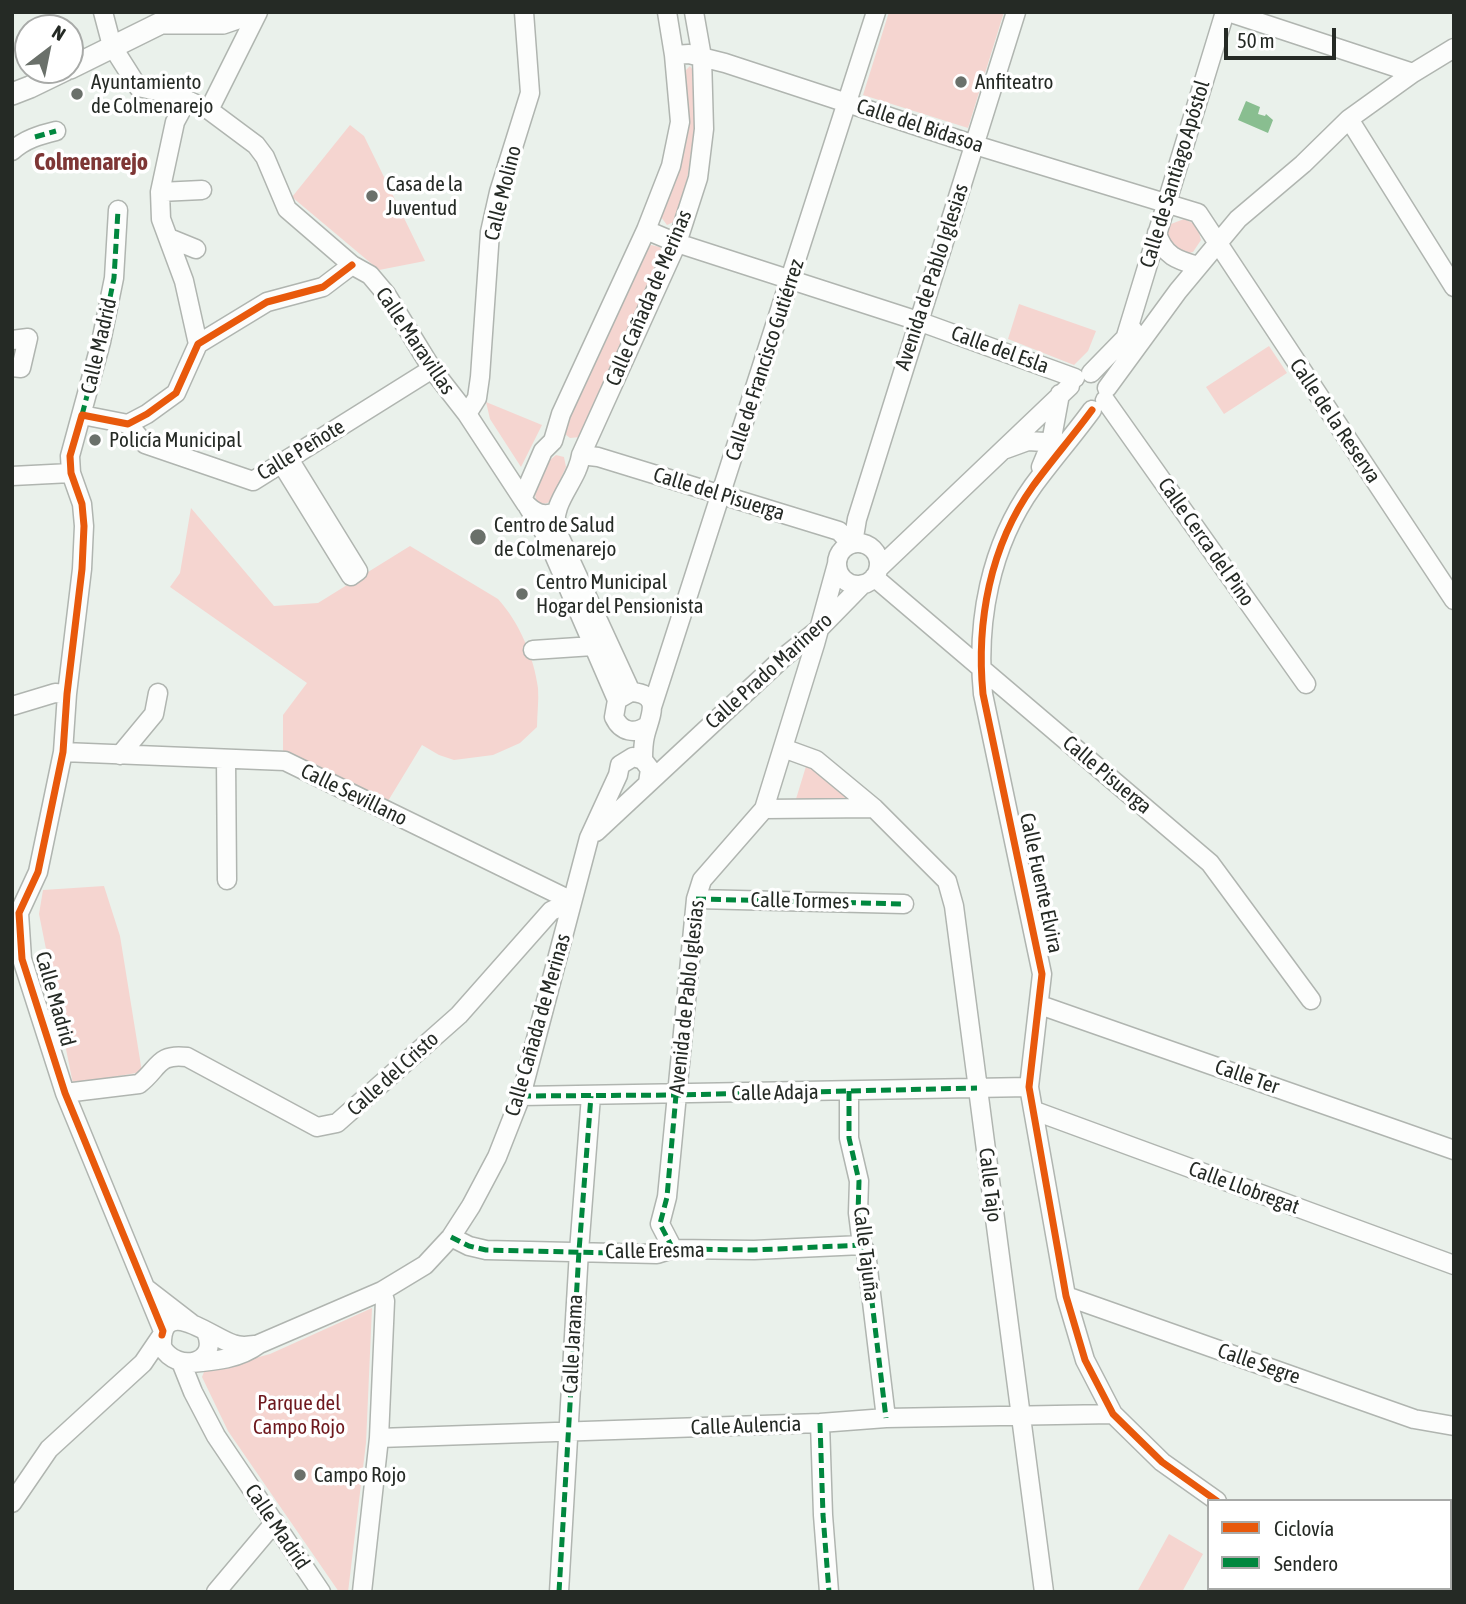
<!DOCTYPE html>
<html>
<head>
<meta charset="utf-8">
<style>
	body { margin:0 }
	#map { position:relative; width:1466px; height:1604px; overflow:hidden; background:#eaf1eb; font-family:"Asap Condensed",sans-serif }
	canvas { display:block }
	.frame { position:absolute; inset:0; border:14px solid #252a25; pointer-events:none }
	.legend { position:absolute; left:1207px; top:1499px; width:245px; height:91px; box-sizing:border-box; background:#fff; border:2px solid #a8aaa8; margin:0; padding:9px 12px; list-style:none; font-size:21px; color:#252a25 }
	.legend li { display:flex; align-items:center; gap:14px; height:35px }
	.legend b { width:35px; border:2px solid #a8aaa8 }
	.north { position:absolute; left:14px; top:14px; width:70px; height:70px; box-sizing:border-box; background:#fff; border:2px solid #a8aaa8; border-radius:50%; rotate:32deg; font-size:19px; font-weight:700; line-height:28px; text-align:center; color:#252a25 }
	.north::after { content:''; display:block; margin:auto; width:24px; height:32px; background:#6a706a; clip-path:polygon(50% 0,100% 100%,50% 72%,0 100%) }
	.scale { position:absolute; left:1224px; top:28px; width:112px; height:32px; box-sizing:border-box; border:4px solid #252a25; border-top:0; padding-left:9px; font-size:21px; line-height:24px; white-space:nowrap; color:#252a25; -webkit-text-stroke:5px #fff; paint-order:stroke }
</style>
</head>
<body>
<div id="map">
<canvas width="1466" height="1604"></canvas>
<div class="frame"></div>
<ul class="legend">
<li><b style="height:9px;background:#e8590c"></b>Ciclovía</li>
<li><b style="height:9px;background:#00873e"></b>Sendero</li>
</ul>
<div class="north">N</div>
<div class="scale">50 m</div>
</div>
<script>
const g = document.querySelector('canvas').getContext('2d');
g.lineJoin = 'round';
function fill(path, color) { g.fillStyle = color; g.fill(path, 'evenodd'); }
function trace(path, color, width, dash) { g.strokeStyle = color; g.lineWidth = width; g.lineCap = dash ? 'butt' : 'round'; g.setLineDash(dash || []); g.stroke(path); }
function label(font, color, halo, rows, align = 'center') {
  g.font = font + ' "Asap Condensed",sans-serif'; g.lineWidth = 7; g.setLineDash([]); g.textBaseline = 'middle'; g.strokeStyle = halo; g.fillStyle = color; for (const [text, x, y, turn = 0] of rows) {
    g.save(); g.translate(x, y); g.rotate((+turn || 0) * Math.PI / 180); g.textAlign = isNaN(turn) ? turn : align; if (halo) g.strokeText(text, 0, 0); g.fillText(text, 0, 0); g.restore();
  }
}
fill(new Path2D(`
	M889,12H1004L968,128L863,95Z
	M690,66L692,69L695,124L688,174L676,221L667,225L661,217L687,124L686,70Z
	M350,125L364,136L425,261L379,270L292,197Z
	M1184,219L1197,225L1201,240L1193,252L1181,255L1166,236L1171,224Z
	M651,245L660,247L663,256L580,437L570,438L565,434L564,427L648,246Z
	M1019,304L1096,331L1088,351L1074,365L1008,339Z
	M1269,346L1287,373L1224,414L1206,387Z
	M486,402L542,425L521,467L490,419Z
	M556,455L564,457L566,467L551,500C547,505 541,505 536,500L535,494L550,460Z
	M191,508L274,606L318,603L410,546L498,599C519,622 534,657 538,688C539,701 537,714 537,727L520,743L493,755L454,760L439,755L422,745L388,801L290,753H283V715L307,683L170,587L180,573Z
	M807,763L848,799H796Z
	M104,886L120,936L142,1072L73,1084L39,914L43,890Z
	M372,1308L366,1443L348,1592H339L228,1431L202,1377L204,1372L270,1354Z
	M1169,1534L1203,1554L1182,1592H1137Z`), '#f5d5d0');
fill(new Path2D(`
	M1246,101L1260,107L1258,114L1265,116L1266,114L1273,120L1268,133L1238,120Z`), '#89be90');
const minor = new Path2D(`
	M103,12L112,46L138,87L176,95L209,110L256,145L265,157L287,209L352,265L370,275L386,294L432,369L467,414L526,504C535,513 543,517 556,512
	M1228,12L1413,73
	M674,55L689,54L725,63L975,145L1198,213L1454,600
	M190,101L182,109L175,122L160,192L161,219L184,281L198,344
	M209,110L258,12
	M1349,119L1454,287
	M12,151C25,139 40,135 56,131
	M160,192L202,190
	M118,210L114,278L101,342L70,456L71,473L82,504L84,526L82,569L67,694L63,752L38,872L19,913L22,959L65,1093L163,1331
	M646,230L677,243L918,321L1075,378
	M1157,233C1164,256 1177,260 1198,266
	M169,238L196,249
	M1126,336L1225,12
	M12,340L28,338L21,368L12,367
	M1091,373L1133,330
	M1107,388L1178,291L1238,219L1303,164L1349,119L1413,73L1454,48
	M1105,400L1306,684
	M1092,410C1073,436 1052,460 1033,486C990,546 976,622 983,694L1042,974L1029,1087L1066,1296L1085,1360L1113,1414L1162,1462L1217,1501
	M467,414L477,398L480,377L490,232L499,192L530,93L524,12
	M82,415L128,424L147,414L176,393L198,344L267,302L323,287L352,265
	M128,424L145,444L253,481L432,369
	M553,441L561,414L646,230L671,166L680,122L674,55L667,12
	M1006,449L1028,441L1061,443
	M581,455L598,457L839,531L851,544
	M282,464L351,576L358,571L289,459
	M1041,467L1051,443L1060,394
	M12,476L71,473
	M523,497L543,451L553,441
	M528,507L545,534L617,700
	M853,543L857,519L1016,12
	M837 564a21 21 0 1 1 42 0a21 21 0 1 1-42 0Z
	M879,568L1070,386
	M874,577L1210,863L1311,1000
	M533,650L593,646
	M631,692L556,529C551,501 578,481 581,455L677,243L698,178L704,129L702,57L694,12
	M12,706L55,693L67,694
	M652,707L876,12
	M783,748L816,760L874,808L947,881L954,906L1044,1592
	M63,752L285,761L572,901
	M120,755L154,714L158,693
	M226,759L227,880
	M643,760C643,752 643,744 645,736C649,718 664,694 631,692L617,700L614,717C621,732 635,735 648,725
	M764,809L874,808
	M596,832L784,657L819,629L863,584
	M696,899L904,904
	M1040,1005L1454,1150
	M849,1091V1138L859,1181L858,1213L862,1245L866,1252L886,1418
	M65,1093L139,1084C159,1069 157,1053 187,1057L317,1127L337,1123L459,1015L551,911L572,901
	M521,1096L1029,1087
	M1035,1111L1454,1265
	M451,1237L469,1246L486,1250L657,1254L673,1249L754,1250L862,1245
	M673,1249L660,1224L667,1197L696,899L702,880L764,809L815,644L837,564
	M147,1289L191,1323
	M1066,1296L1414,1419L1454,1426
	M206,1332C220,1363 178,1374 162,1347C160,1293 212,1338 233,1344C240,1347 248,1346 255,1345
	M181,1362L193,1392L216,1436L321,1592
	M191,1363C215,1361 239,1359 259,1344L382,1291L425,1265L451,1237L471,1206L497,1157L521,1096L589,838L618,775L620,765L633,757L643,760L650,769L648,783
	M820,1423L823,1515L829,1592
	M379,1438L820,1423L886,1418L1113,1414
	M12,1503L49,1449L143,1363L162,1335
	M1343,1588L1348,1592
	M216,1592L275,1522
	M362,1592L379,1438L385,1301L382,1291
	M559,1592L579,1251L591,1096`);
const major = new Path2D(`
	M70,68L161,23H223L255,12
	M12,94L30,87L65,70`);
trace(minor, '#b0b5b0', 21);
trace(major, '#b0b5b0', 24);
trace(minor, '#fcfdfc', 18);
trace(major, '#fcfdfc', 21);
trace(new Path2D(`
	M35,137L56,131
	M82,415L101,342L114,278L118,210
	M696,899L904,904
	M849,1091V1138L859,1181L858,1213L862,1245L866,1252L886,1418
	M521,1096L676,1095L977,1088
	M451,1237L469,1246L486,1250L657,1254L673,1249L754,1250L862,1245
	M673,1249L660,1224L667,1197L676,1095
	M820,1423L823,1515L829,1592
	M559,1592L579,1251L591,1096`), '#00873e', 5, [10, 5]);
trace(new Path2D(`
	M1092,410C1073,436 1052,460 1033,486C990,546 976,622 983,694L1042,974L1029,1087L1066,1296L1085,1360L1113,1414L1162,1462L1217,1501
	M162,1335L163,1331L65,1093L22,959L19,913L38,872L63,752L67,694L82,569L84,526L82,504L71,473L70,456L82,415L128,424L147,414L176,393L198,344L267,302L323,287L352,265`), '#e8590c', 7);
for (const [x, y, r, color] of [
	[961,82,7,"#6a706a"],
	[77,94,7,"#6a706a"],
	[372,196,7,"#6a706a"],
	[95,440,7,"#6a706a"],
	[478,537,9,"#6a706a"],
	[522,594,7,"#6a706a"],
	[300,1475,7,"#6a706a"]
]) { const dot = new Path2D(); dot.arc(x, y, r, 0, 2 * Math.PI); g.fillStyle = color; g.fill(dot); trace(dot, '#fff', 2.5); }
label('21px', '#252a25', '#fff', [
	["Ayuntamiento",91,82],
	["de Colmenarejo",91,106],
	["Anfiteatro",975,82],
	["Casa de la",386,184],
	["Juventud",386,208],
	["Policía Municipal",109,440],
	["Centro de Salud",494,525],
	["de Colmenarejo",494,549],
	["Centro Municipal",536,582],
	["Hogar del Pensionista",536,606],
	["Campo Rojo",314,1475]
], 'left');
label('21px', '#252a25', '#fff', [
	["Calle del Bidasoa",920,126,18],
	["Calle de Santiago Apóstol",1175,174,-73],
	["Calle Molino",503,193,-76],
	["Avenida de Pablo Iglesias",932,277,-72],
	["Calle Cañada de Merinas",649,298,-67],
	["Calle Maravillas",415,341,56],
	["Calle Madrid",99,346,-77],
	["Calle del Esla",1000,350,20],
	["Calle de Francisco Gutiérrez",765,360,-72],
	["Calle de la Reserva",1335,421,56],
	["Calle Peñote",301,450,-31],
	["Calle del Pisuerga",719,494,17],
	["Calle Cerca del Pino",1206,542,55],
	["Calle Prado Marinero",769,671,-42],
	["Calle Pisuerga",1107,775,40],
	["Calle Sevillano",354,795,26],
	["Calle Fuente Elvira",1041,883,78],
	["Calle Tormes",800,901,1],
	["Avenida de Pablo Iglesias",687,997,-84],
	["Calle Madrid",55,999,74],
	["Calle Cañada de Merinas",538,1025,-74],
	["Calle del Cristo",393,1074,-42],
	["Calle Ter",1247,1077,19],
	["Calle Adaja",775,1093,-1],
	["Calle Tajo",990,1185,83],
	["Calle Llobregat",1244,1188,20],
	["Calle Eresma",655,1251,-1],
	["Calle Tajuña",866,1254,83],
	["Calle Jarama",573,1344,-87],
	["Calle Segre",1259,1364,19],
	["Calle Aulencia",746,1426,-2],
	["Calle Madrid",277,1527,56]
]);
label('21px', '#6e181d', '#fff', [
	["Parque del",299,1403],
	["Campo Rojo",299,1427]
]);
label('bold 24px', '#7e3635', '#fff', [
	["Colmenarejo",91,162]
]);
</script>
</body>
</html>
